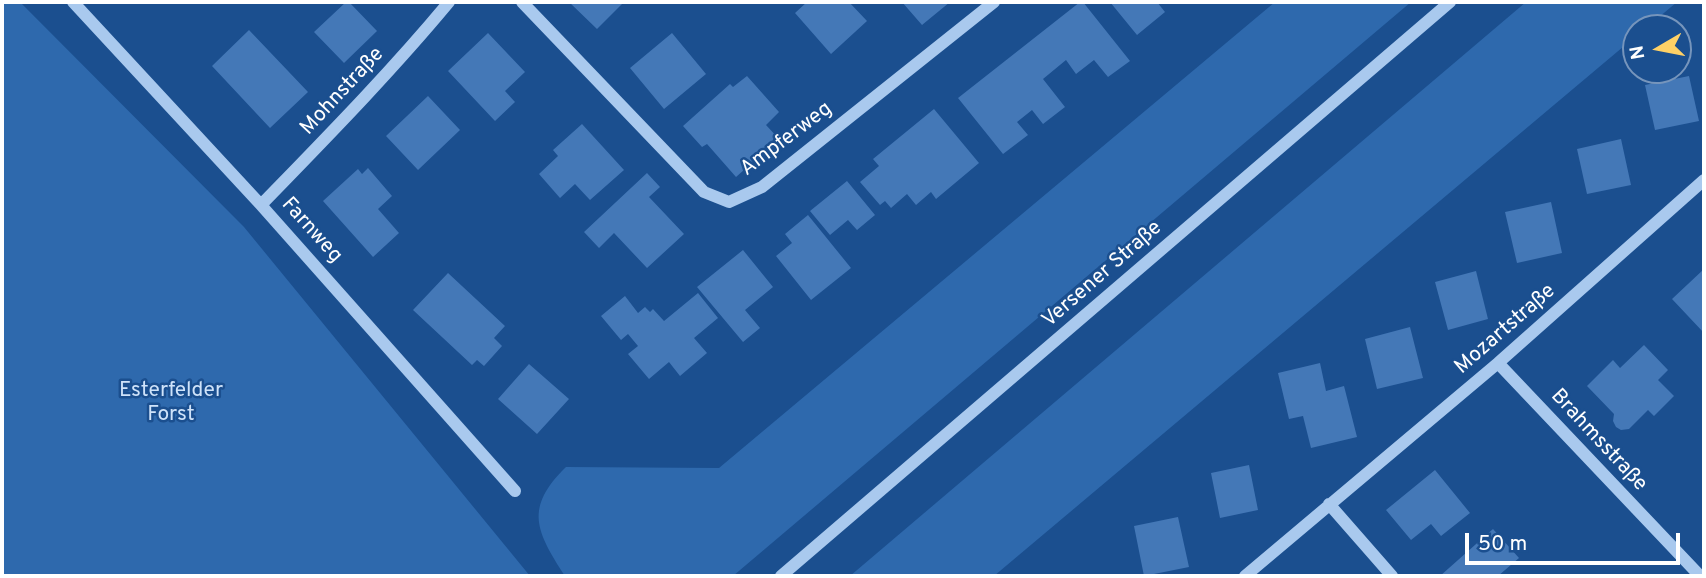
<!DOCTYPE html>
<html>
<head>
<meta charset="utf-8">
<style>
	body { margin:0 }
	#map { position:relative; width:1706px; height:578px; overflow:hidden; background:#1b4f8f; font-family:Overpass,sans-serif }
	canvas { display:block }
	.frame { position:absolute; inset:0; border:4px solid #fff; pointer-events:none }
	.north { position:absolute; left:1622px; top:14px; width:70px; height:70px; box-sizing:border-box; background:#1b4f8f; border:2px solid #7695bc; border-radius:50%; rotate:260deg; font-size:19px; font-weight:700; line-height:28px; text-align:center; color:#fff }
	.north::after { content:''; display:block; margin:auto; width:24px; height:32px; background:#ffd166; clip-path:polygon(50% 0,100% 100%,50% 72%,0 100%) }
	.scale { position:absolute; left:1465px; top:533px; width:215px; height:32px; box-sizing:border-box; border:4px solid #fff; border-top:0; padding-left:9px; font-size:21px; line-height:24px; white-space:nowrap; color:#fff; -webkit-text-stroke:5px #1b4f8f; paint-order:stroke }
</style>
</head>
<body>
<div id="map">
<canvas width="1706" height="578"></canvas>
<div class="frame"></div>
<div class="north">N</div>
<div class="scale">50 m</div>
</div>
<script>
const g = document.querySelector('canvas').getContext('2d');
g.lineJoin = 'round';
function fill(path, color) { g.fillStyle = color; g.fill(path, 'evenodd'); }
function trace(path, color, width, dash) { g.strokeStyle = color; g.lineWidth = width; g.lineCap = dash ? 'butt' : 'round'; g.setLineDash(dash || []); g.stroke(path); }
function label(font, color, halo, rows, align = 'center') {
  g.font = font + ' Overpass,sans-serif'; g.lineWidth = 5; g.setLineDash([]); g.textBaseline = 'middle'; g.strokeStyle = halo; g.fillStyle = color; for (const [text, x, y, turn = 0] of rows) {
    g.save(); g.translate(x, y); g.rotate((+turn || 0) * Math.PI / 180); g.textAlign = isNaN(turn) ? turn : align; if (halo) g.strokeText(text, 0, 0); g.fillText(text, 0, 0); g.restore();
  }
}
fill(new Path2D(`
	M2,2H20L244,227L530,576H2Z
	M1275,2H1411L733,576H565C536,531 524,508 566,467L719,468Z
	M1526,2H1677L1646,28H1636V36L994,576H850Z`), '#2e69ad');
fill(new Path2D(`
	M346,2H349L377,31L344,63L314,32Z
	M569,2H624L597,29Z
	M807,2H849L867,21L831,54L795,13Z
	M902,2H950L922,25Z
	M1080,2H1083L1130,61L1108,77L1094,60L1076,74L1066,60L1043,79L1065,107L1043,124L1032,110L1017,122L1028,135L1003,154L958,98Z
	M1110,2H1157L1165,12L1137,35Z
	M249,30L308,92L270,128L212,66Z
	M488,33L525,72L505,91L515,102L495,121L448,71Z
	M672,33L706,74L664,109L630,68Z
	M747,76L779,112L766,125L779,139L736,177L707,144L702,147L683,126L730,84L733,87Z
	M1689,76L1699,121L1655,130L1645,85Z
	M428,96L460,130L418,170L386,136Z
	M934,109L979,163L936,199L931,192L916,205L907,194L891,208L885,201L880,205L860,182L879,166L873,159Z
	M582,124L624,170L590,200L575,184L560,198L539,174L558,156L553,150Z
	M1621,139L1631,185L1587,194L1577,149Z
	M368,168L392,196L378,209L399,233L373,257L323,201L358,169L362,174Z
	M647,173L660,187L649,197L684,234L647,268L614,233L599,248L584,232Z
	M847,181L875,215L857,230L848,220L830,235L810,211Z
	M1551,202L1562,253L1517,263L1505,212Z
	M808,215L851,268L811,300L776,256L792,243L785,234Z
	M743,250L773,287L745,310L760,328L743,342L697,287Z
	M1704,269V333L1672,299Z
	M1476,271L1488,319L1448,330L1435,282Z
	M448,273L505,326L494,338L502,346L484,366L477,360L472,365L413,310Z
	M698,293L718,318L694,338L707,353L680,376L669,362L649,379L628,354L638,346L628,334L621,340L601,316L625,296L638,313L645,307L650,312L653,309L664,321Z
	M1410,327L1423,378L1377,389L1365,339Z
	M1644,345L1668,370L1658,380L1674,396L1654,416L1648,410L1629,429L1621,430L1616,427L1613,421L1614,414L1587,386L1613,360L1620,368Z
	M1320,363L1326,391L1344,386L1357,437L1311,448L1303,416L1289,419L1278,373Z
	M529,364L569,399L537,434L498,399Z
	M1249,465L1258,510L1220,518L1211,473Z
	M1435,470L1470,513L1441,536L1431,524L1411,540L1386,510Z
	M1178,517L1189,567L1144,576L1134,526Z
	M1493,529L1519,558L1498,576H1440Z`), '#4478b7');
trace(new Path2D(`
	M73,2L261,205L515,491
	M522,2L704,192L729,202L762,187L994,2
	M261,205C325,139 390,73 449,2
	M1498,363L1700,576
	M1329,504L1392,576
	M781,576L1450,2
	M1245,576L1498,363L1704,180`), '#a9c9ee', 12);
label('21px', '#fff', '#1b4f8f', [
	["Mohnstraße",343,92,-47],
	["Ampferweg",787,140,-37],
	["Farnweg",311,231,48],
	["Versener Straße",1103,275,-41],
	["Mozartstraße",1506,330,-41],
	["Brahmsstraße",1598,441,47]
]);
label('21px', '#cfe3fa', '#1b4f8f', [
	["Esterfelder",171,392],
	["Forst",171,416]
]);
</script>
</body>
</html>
